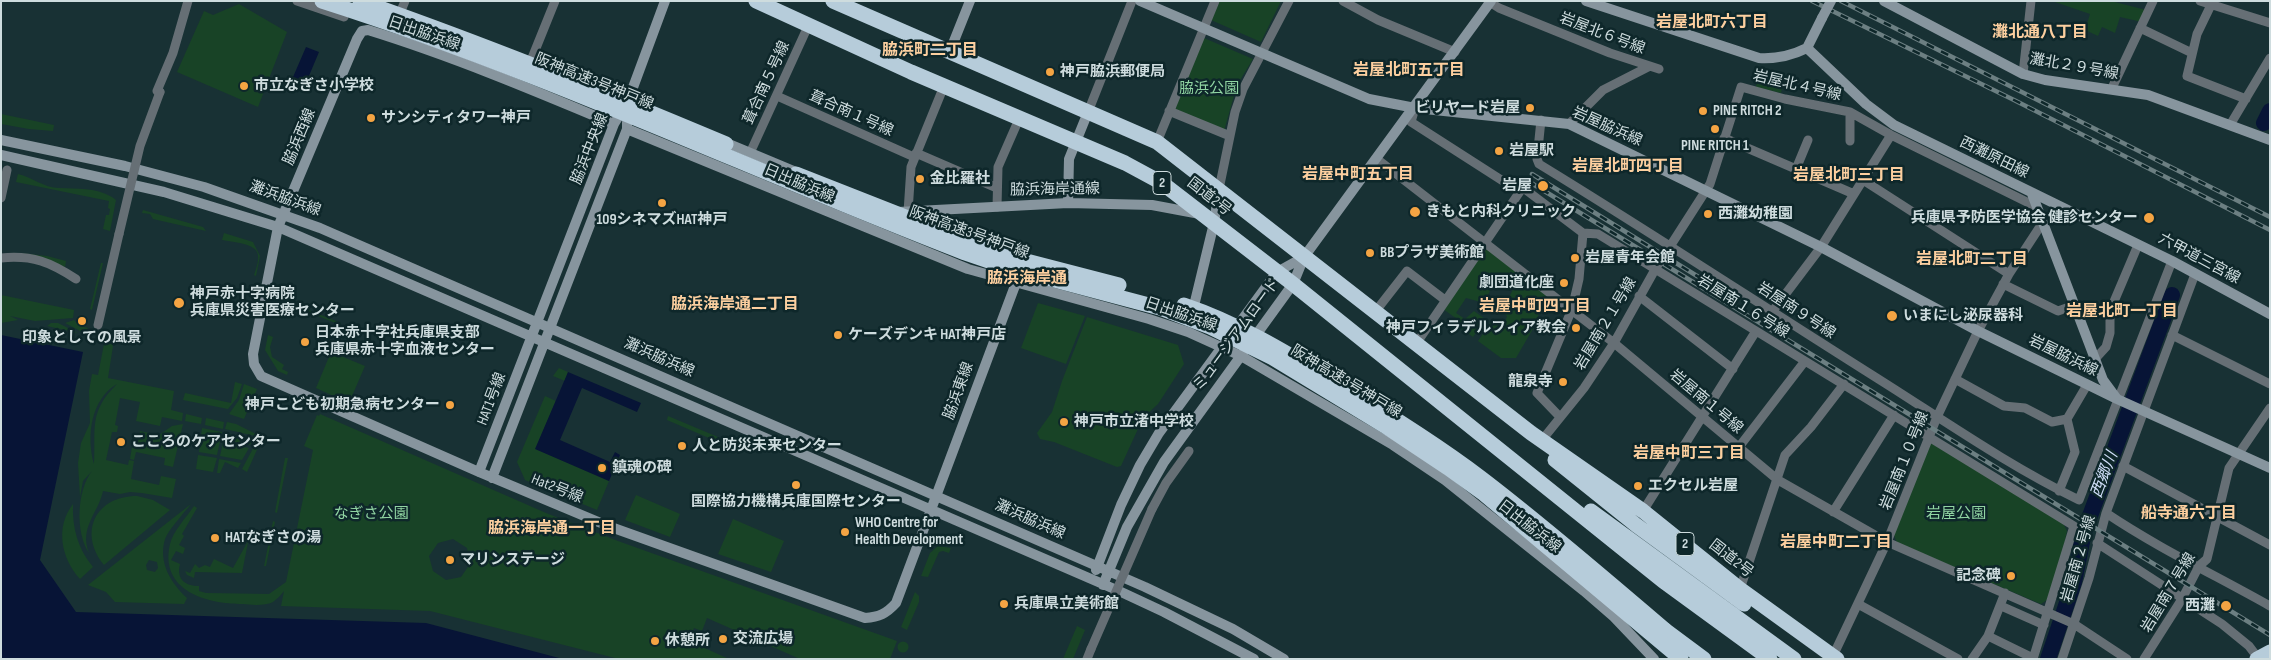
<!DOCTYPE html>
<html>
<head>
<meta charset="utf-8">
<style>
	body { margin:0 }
	#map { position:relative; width:2271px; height:660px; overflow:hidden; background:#183134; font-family:"Sofia Sans Condensed",sans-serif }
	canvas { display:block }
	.frame { position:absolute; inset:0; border:2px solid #cedcde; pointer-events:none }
</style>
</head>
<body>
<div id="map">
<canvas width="2271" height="660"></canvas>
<div class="frame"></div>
</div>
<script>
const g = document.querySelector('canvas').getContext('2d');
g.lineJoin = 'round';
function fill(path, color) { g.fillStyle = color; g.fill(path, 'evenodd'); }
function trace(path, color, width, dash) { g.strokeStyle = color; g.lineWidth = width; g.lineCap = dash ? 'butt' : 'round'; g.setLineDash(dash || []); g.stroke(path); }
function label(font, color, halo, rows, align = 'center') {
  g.font = font + ' "Sofia Sans Condensed","Noto Sans JP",sans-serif'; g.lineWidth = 5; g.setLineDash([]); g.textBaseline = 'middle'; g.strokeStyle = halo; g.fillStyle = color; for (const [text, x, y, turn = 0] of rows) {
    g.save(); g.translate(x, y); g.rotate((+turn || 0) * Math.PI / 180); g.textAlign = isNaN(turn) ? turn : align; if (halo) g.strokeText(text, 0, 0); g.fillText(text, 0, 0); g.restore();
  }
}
fill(new Path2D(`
	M1219,1H1281L1261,42L1211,20Z
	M2052,1H2111L2146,10L2142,22L2120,17L2115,33L2102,27L2098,36L2085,30L2090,14Z
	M239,4L287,32L258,107L177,72L204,11L213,15Z
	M1204,38L1253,59L1237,85L1224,131L1174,109Z
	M1758,70L1785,75L1781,93L1756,87Z
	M1,114L54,125L53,131L29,129L1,124Z
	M18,174C32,177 44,188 59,188C78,189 94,187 112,197L116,200L110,231L103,229L106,215H109L110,209L108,208L109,201L16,182Z
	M143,210L203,227L206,231L153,219L150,214L142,213Z
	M224,233L253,242L260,256L256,276L254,275C256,269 259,261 258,255C257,243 231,242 222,240Z
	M1487,247L1546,295L1534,327L1516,358H1501L1478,341L1490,323L1504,326L1507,316L1501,312L1517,282L1504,273L1494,283L1484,303L1466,298L1456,313L1465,319L1474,311L1485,319L1473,337L1459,327L1457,319L1443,309Z
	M20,253L47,256L66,261L65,267L46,259Z
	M101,263H103L92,310L90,309Z
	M1,295L74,310L73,318L35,321L10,316L18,320L1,323Z
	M276,297L341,323L340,325L284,302L278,306L276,317L272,316Z
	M1038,303L1085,316L1066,364L1021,348Z
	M1087,317L1178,345L1184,364L1158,404L1143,418L1121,466L1117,467L1054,442L1040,439L1037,433L1052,412L1062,381Z
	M74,320L80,326L88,328L86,334L65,323Z
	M51,323H58L78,333L47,326Z
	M101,330L107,332L113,346L108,378L174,391L171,410L183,413L182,421L162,417L160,426L136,421L140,402L120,398L115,425L118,426L117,432H112L106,460L128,465L129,460L134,461L131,479L159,485L161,476L176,479L172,498L142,493L130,492L120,494L103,491C98,514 79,527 89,553C75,532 77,490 92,471L83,481L80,497L78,463L81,443L90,423L89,391L92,374L98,375L104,344L99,337ZM117,384C88,412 96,429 94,464C86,436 91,399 117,384Z
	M268,335L273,337L270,347L272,357L284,365L282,369L288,372L287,375L278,371L265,350Z
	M331,352L365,366L349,403L316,388Z
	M559,368L568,372L565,381L553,376Z
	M235,382L242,384L237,398L228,409L183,400L185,393L231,403Z
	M244,384L257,389L244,419L229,414L239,400Z
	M545,396L556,401L536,449L609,481L597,510L525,480L517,462Z
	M186,414L202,418L201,424L185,421Z
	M320,414L546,513L618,541L897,641L890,659H800L707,618L702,631L694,628L689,641L729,659H619L430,611L281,606L284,591C281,595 277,599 273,602C265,606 251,605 243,604C207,604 159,591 170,544C173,531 186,518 194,506L197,508L182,534L184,536L179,545L185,548L183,554L176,551L171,560L180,564C176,579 185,586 199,586V591L206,593L269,594L286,582L313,450L304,446L317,415L319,416ZM453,539L467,548L470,564L461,577L446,580L433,571L429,556L438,543Z
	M668,416L718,437L716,441L667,420Z
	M206,418L224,422L223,429L205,425Z
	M227,422L236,424L256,434L255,436L225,429Z
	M183,424L173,467L164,465L165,458L136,452L134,460L130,459L133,441L138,442L140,431L159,435L172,426Z
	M202,428L222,432L217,455L199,452Z
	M225,433L253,439L250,445L223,440Z
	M1931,440L2062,521L2067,531L2062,556L2047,600L2041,604L1897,543L1894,535Z
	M257,441L260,443L247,472L242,469Z
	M223,443L249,448L242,460L220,456Z
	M198,455L217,458L213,472L196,469Z
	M285,458H288L277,513L275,512Z
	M219,459L241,463L238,468L225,462L220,473H217Z
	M636,495L680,514L670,537L625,520Z
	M137,496L153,500L170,510L104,565C78,533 95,496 137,496Z
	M73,504C72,528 78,549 93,567L80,579C61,558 55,527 73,504Z
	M191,504C184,513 169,529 165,539C158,563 171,583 187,598L184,604L115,602L106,592L88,585ZM149,560L157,562L158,568L155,572L147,570L146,565Z
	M733,519L784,541L771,572L718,554Z
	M273,521L275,522L266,566H264Z
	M249,532H250L242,573L195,572L194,578L187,575L185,571L190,573L195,564L199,568L205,565L210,567L214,559L233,568L248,541L245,539Z
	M938,546L951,548L949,553L943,551L939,552L928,577L921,576L930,553Z
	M915,592L919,596V602L907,630L901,627Z
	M1077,626L1085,630L1073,659H1063Z
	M897.5 647a5.5 5.5 0 1 1 11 0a5.5 5.5 0 1 1-11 0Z`), '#184326');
fill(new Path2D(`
	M306,47L319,52L306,83L293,77Z
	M1,335L83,352L40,560L76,612L426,623L563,659H1Z
	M568,372L641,403L637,412L582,388L560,440L610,462L615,452L620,455L609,481L535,449Z`), '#071436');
trace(new Path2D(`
	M2264,123L2270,111
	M2048,659L2074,582L2084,532L2172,295`), '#071436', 16);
trace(new Path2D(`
	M297,1L344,17
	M1343,1L1378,20L1455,52
	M1488,1L1499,8L1610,53L1659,69
	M2200,1L2270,23
	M2211,5L2197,34L2187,76L2246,99
	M398,18L405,1
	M2140,28L2192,53
	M530,63L555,1
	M2023,74L2031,1
	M2112,88L2153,1
	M160,92L157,91L173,53L188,1
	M777,96L914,157
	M1415,108L1411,122L1506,183L1526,190L1583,233L1598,234L2074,526L2033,659
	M1169,111L1230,136
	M1088,112L1132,1
	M1850,112V141
	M1541,120L1537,159L1539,164C1657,236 1773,313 1891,387C1952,426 2013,468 2079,500L2172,261
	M1569,124L1603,90L1650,66
	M2230,125L2270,58
	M1724,138L1854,194
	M1157,142L1215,1
	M750,153L809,24
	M916,153L997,188
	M1377,159L1614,343L1778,480L1887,542L2074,624L2127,659
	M1796,169L1808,140
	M1863,180L2009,274
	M1219,189L1235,112L1243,89L1289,1
	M1,198L7,170
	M997,207L998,167L1019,119
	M908,212L911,167L944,86
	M1669,248L1710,184L1741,87L1785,99L1850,112L1891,135L2037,207
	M1,258C33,255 50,262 76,279
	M2003,284L2058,311L2075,305
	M1639,296L1733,369
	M1375,312L1407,271L1445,300
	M1772,312L1821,247L1891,135
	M98,325L119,234
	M2172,335L2270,384
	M1416,344L1521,190
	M2095,359L2106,347L2110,333V311L2138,245
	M1955,379L2004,406L2025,408L2052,422L2067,419
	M1560,417L1537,393L1572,309L1579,279L1583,233
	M1542,440L1584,388L1614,343L1657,266
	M1739,447L1805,361
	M2123,466L2270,545
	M2059,491L2075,452L2067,419L2087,385
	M1152,509L1166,483L1189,451
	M1643,511L1756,331
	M1833,512L1894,415
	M2106,513C2158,548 2215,575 2270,606
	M2097,543L2222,624L2249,646L2258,658
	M1740,589L1785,455L1811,427L1844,384
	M1858,604L1958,659
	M2001,606L2044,625
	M1988,636L2033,658
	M1833,656L1887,542L1937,417L1978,331L2009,274L2043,222
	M1087,659L1091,649
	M1972,659L1988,636L2005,593
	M2062,659L2089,578L2106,513L2195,274
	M2144,659L2182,599L2199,566L2207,559L2229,468L2270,408`), '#666f75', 9);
trace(new Path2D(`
	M1140,1L1369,99L1415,108L1569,124L1821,247L1978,331L2117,399L2270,468
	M1586,1L1759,58C1776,59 1791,56 1807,48
	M1884,1L2023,74L2045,80L2148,95L2270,140
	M1822,18L1807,48L1866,104L1894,125L2172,261L2270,314
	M950,51L970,1
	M614,124C533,90 452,56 368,30L362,31L357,39L278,227L253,354L254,364L261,376L479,472L608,526L865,618C879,617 886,614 896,603L1016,283
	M627,129L968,269L1149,319L1188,332L1241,356L1393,445L1445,480L1584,591L1614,617L1654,659
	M1,140L125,166L204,187L320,228L1145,587L1233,629L1284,659
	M722,141L801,174
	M1,155L164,192L278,227L1119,591L1164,612L1254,659
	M2032,194L2103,380L2117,399
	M1068,203L1069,159L1088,112
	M898,212L1068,203L1152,205L1200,214
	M1192,314L1214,223L1219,189
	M479,472L614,124L628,101L665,1
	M492,478L627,129V122
	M1096,570L1121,505L1140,465L1159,433L1277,272L1304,257
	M1103,585L1127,527L1164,462L1293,284L1304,257L1491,1`), '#87959e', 10);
trace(new Path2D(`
	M756,1L911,72L1125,163L1162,183L1293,284L1663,581L1770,659
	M833,1L1157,142L1531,433L1643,511L1740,589L1837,659
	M1555,460L1636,525L1744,604
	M1591,511L1794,659
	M1665,630L1704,659
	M2257,659L2270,652`), '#b6ccda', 15);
const rail = new Path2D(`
	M1812,1L2014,100L2270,230
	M1841,1L2270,217
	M1532,174L1710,284
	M1528,181L2270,635`);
trace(rail, '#6c7f82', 4.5);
trace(rail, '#0e272a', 2.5, [8]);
trace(new Path2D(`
	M119,234L140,146L160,92
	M1657,266L1669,248
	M1091,649L1152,509`), '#666f75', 9);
trace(new Path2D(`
	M1822,18L1831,1`), '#87959e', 10);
trace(new Path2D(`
	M322,1C542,71 750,170 965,253L1009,268L1160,308L1210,327L1273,358L1385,426L1448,468L1484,494L1681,659
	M360,1C484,44 605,93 726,144
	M796,174L969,242L1011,257L1119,285
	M1184,305C1238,323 1287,353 1335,382C1385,412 1435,443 1481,478C1544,526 1604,578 1665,630`), '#b6ccda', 15);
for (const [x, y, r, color] of [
	[1050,72,5,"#f4a443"],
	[244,86,5,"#f4a443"],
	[1530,108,5,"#f4a443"],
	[1703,111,5,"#f4a443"],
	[371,118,5,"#f4a443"],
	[1715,129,5,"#f4a443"],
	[1499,151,5,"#f4a443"],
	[920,179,5,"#f4a443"],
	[1543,186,6,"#f4a443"],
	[662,203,5,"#f4a443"],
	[1415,212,6,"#f4a443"],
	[1708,214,5,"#f4a443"],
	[2149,218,6,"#f4a443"],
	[1370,253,5,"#f4a443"],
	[1575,258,5,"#f4a443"],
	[1564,283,5,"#f4a443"],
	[179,303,6,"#f4a443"],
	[1892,316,6,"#f4a443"],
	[82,321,5,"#f4a443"],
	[1576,328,5,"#f4a443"],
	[838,335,5,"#f4a443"],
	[305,342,5,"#f4a443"],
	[1563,382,5,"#f4a443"],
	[450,405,5,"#f4a443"],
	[1064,422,5,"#f4a443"],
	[121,442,5,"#f4a443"],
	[682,446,5,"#f4a443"],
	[602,468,5,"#f4a443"],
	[796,485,5,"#f4a443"],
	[1638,486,5,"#f4a443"],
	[845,532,5,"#f4a443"],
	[215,538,5,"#f4a443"],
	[450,560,5,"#f4a443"],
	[2011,576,5,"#f4a443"],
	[1004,604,5,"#f4a443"],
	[2226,606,6,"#f4a443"],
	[723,639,5,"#f4a443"],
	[655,641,5,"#f4a443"]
]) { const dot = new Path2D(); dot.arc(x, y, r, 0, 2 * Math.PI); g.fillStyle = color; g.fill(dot); trace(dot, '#0e272a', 2); }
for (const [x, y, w] of [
	[1162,183,18],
	[1685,544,18]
]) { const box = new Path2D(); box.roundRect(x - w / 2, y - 11.5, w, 23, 4); g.fillStyle = '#0e272a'; g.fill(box); trace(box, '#cedcde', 1); }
label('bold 14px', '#cedcde', null, [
	["2",1162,183],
	["2",1685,544]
]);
label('15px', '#cedcde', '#0e272a', [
	["日出脇浜線",424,34,19],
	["岩屋北６号線",1602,34,21],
	["灘北２９号線",2074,67,10],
	["阪神高速3号神戸線",594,82,22],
	["葺合南５号線",767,83,-65],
	["岩屋北４号線",1797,86,13],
	["葺合南１号線",851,114,24],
	["岩屋脇浜線",1607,127,24],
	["脇浜西線",300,137,-67],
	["脇浜中央線",590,149,-68],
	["西灘原田線",1994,158,26],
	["日出脇浜線",799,184,23],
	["脇浜海岸通線",1055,190,-1],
	["国道2号",1209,197,38],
	["灘浜脇浜線",285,199,20],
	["阪神高速3号神戸線",969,233,20],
	["六甲道三宮線",2199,259,28],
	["岩屋南１６号線",1743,307,32],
	["岩屋南９号線",1796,311,33],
	["日出脇浜線",1181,315,19],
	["岩屋南２１号線",1606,324,-59],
	["ミュージアムロード",1237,335,-54],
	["岩屋脇浜線",2063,356,26],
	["灘浜脇浜線",659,358,24],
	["阪神高速3号神戸線",1346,382,31],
	["脇浜東線",959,391,-70],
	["HAT1号線",492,399,-69],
	["岩屋南１号線",1706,402,40],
	["岩屋南１０号線",1905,461,-68],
	["Hat2号線",557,489,22],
	["灘浜脇浜線",1030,520,24],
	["日出脇浜線",1529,527,38],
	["国道2号",1731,559,38],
	["岩屋南２号線",2079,559,-74],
	["岩屋南７号線",2169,593,-59]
]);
label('bold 15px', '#cedcde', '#0e272a', [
	["神戸脇浜郵便局",1060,72],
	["市立なぎさ小学校",254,86],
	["ビリヤード岩屋",1520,108,"right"],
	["PINE RITCH 2",1713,111],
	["サンシティタワー神戸",381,118],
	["PINE RITCH 1",1715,146,"center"],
	["岩屋駅",1509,151],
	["金比羅社",930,179],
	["岩屋",1532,186,"right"],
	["きもと内科クリニック",1426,212],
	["西灘幼稚園",1718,214],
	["兵庫県予防医学協会 健診センター",2138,218,"right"],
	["109シネマズHAT神戸",662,220,"center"],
	["BBプラザ美術館",1380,253],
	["岩屋青年会館",1585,258],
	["劇団道化座",1554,283,"right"],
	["神戸赤十字病院",190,294],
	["兵庫県災害医療センター",190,311],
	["いまにし泌尿器科",1903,316],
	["神戸フィラデルフィア教会",1566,328,"right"],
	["日本赤十字社兵庫県支部",315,333],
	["兵庫県赤十字血液センター",315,350],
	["ケーズデンキ HAT神戸店",848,335],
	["印象としての風景",82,338,"center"],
	["龍泉寺",1553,382,"right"],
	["神戸こども初期急病センター",440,405,"right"],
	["神戸市立渚中学校",1074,422],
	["こころのケアセンター",131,442],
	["人と防災未来センター",692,446],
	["鎮魂の碑",612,468],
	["エクセル岩屋",1648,486],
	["国際協力機構兵庫国際センター",796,502,"center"],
	["WHO Centre for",855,523],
	["Health Development",855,540],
	["HATなぎさの湯",225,538],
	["マリンステージ",460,560],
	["記念碑",2001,576,"right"],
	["兵庫県立美術館",1014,604],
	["西灘",2215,606,"right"],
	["交流広場",733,639],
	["休憩所",665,641]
], 'left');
label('15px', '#90d4a2', '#0e272a', [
	["脇浜公園",1209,89],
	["なぎさ公園",371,514],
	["岩屋公園",1956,514]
]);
label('bold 16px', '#fccf9f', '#0e272a', [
	["岩屋北町六丁目",1712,23],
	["灘北通八丁目",2040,33],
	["脇浜町二丁目",930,51],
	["岩屋北町五丁目",1409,71],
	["岩屋北町四丁目",1628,167],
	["岩屋中町五丁目",1358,175],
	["岩屋北町三丁目",1849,176],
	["岩屋北町二丁目",1972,260],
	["脇浜海岸通",1027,279],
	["脇浜海岸通二丁目",735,305],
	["岩屋中町四丁目",1535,307],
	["岩屋北町一丁目",2122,312],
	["岩屋中町三丁目",1689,454],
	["船寺通六丁目",2189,514],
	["脇浜海岸通一丁目",552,529],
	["岩屋中町二丁目",1836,543]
]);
label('italic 16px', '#d0def8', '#0e272a', [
	["西郷川",2105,475,-69]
]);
</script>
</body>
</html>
